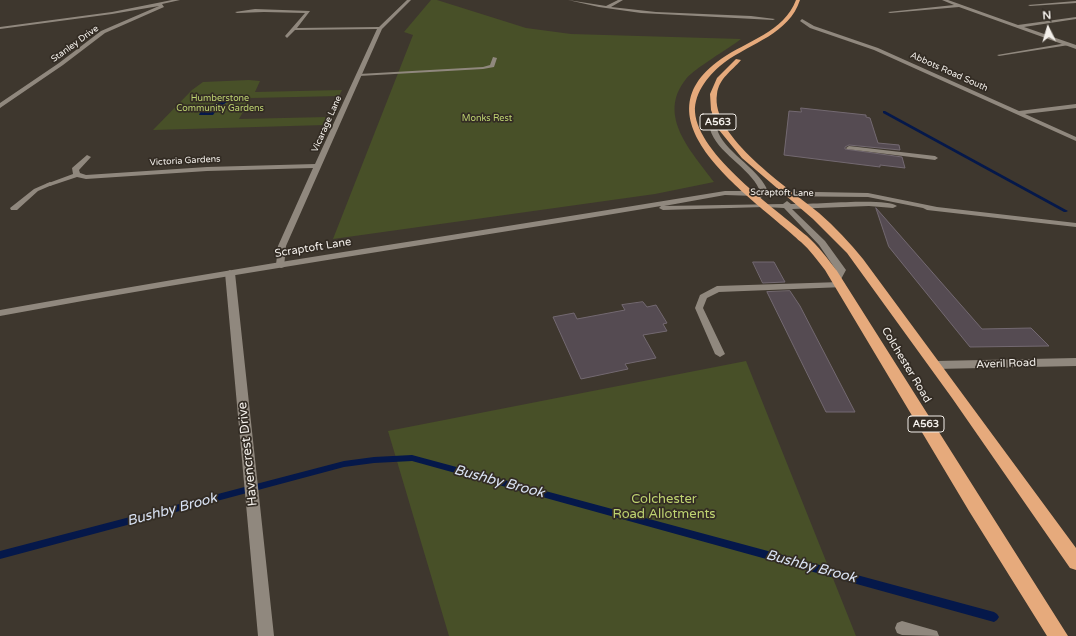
<!DOCTYPE html>
<html>
<head>
<meta charset="utf-8">
<style>
	body { margin:0 }
	#map { position:relative; width:1076px; height:636px; overflow:hidden; background:#3e372e; font-family:"Varela Round",sans-serif }
	canvas { display:block }
	.north { position:absolute; left:1028px; top:8px; width:40px; height:40px; -webkit-text-stroke:3px #332c24; paint-order:stroke; rotate:355deg; font-size:11px; font-weight:700; line-height:16px; text-align:center; color:#f3efea }
	.north::after { content:''; display:block; margin:auto; width:14px; height:18px; background:#f3efea; clip-path:polygon(50% 0,100% 100%,50% 72%,0 100%) }
</style>
</head>
<body>
<div id="map">
<canvas width="1076" height="636"></canvas>
<div class="north">N</div>
</div>
<script>
const g = document.querySelector('canvas').getContext('2d');
g.lineJoin = 'round';
function fill(path, color) { g.fillStyle = color; g.fill(path, 'evenodd'); }
function trace(path, color, width, dash) { g.strokeStyle = color; g.lineWidth = width; g.lineCap = dash ? 'butt' : 'round'; g.setLineDash(dash || []); g.stroke(path); }
function label(font, color, halo, rows, align = 'center') {
  g.font = font + ' "Varela Round",sans-serif'; g.lineWidth = 3.5; g.setLineDash([]); g.textBaseline = 'middle'; g.strokeStyle = halo; g.fillStyle = color; for (const [text, x, y, turn = 0] of rows) {
    g.save(); g.translate(x, y); g.rotate((+turn || 0) * Math.PI / 180); g.textAlign = isNaN(turn) ? turn : align; if (halo) g.strokeText(text, 0, 0); g.fillText(text, 0, 0); g.restore();
  }
}
fill(new Path2D(`
	M431,0H437L526,28L571,34L741,39C728,49 695,68 686,79C656,116 692,152 714,182L655,194L333,239L413,35L404,32Z
	M249,80L260,81L255,92L342,90L339,96L251,98L239,119L328,117L325,125L153,130L192,90L203,82Z
	M746,361L856,636H449L388,431Z`), '#485028');
fill(new Path2D(`
	M222,101L227,102L218,108L213,115H199L201,110Z`), '#05184a');
fill(new Path2D(`
	M883,111H885L1068,211L1066,212H1064L883,113Z
	M412,455L994,612L997,614L999,617L997,620L994,622L412,461L374,463L344,467L0,559V551L344,461L374,457Z`), '#05184a');
const building = new Path2D(`
	M801,108L866,115V117L870,118L878,143L899,145L900,150L849,145L845,147V149L902,157L905,168L880,165V167L784,155L789,111L801,112Z
	M876,208L982,329L1031,328L1049,346L970,347L889,247Z
	M753,262H774L785,282L763,283Z
	M790,291L800,306L855,412H826L767,292Z
	M643,302L647,307L656,305L667,323L663,324L667,331L643,335L656,358L625,364L628,369L581,379L553,317L574,313L577,319L625,310L622,305Z`);
fill(building, '#554b52');
trace(building, '#736971', 1);
fill(new Path2D(`
	M1076,1V3L1030,6L1028,5Z
	M1067,43L1069,45L999,56L997,55Z
	M493,57L497,58L494,67L483,69L359,76L357,75L359,74L483,67L490,65Z
	M849,146L935,156L938,158L935,160L847,149L846,148Z
	M50,182L52,183V185L38,191L17,210H11L10,208L34,189Z
	M841,282L844,283L845,285L844,287L719,292L707,298L703,308L725,354L720,357L715,354L695,308L700,295L717,286Z
	M902,621L937,631L939,636L902,635L897,633L895,628L897,623Z`), '#90887e');
fill(new Path2D(`
	M172,0H180L162,4L164,7L105,33L63,65L0,108V103L59,63L101,31L159,6L112,14L0,29V27L112,12Z
	M407,0H411L382,29L286,246L284,267L281,268L276,265L278,246L313,168L207,171L86,179L77,177L50,186L46,184L73,174L72,168L87,155L91,157L79,170L80,173L86,175L207,167L315,164L377,29L295,30L287,38L285,36L305,13L264,12L237,13L235,12L255,9L310,11L297,28L379,27Z
	M568,0L606,6L618,0H623L611,7L656,12L751,16L775,19L773,20L641,13L599,7Z
	M942,0H948L1018,25L1076,17V19L1024,27L1076,45V49L959,7L890,13L888,12L954,5Z
	M802,19L814,26L878,48L1019,111L1076,104V108L1025,114L1076,137V141L874,50L810,28L800,21Z
	M230,270L235,273L274,636H258L225,273Z
	M1076,358V366L936,369L932,368L931,365L932,362L936,361Z`), '#90887e');
fill(new Path2D(`
	M715,111L718,113C718,118 715,124 717,129C723,151 757,167 767,189L766,191L868,193L937,207L1076,223V227L927,210L923,208L868,197L763,196L759,199H756V196L725,195L664,206L783,204L787,201L791,204C810,205 887,197 897,206L893,208L869,206L792,209L825,241L846,270L840,281L837,282L832,279L836,270L819,245L784,208L764,207L663,210L659,208L661,206C441,243 220,275 0,316V310C241,266 483,231 725,191H758L759,189C750,168 716,152 710,129C709,124 711,117 712,113Z`), '#90887e');
fill(new Path2D(`
	M796,0H800C789,34 751,43 725,62C710,73 694,92 695,112C698,155 776,209 807,236C818,246 828,259 837,271L1068,636H1047L969,511L825,270C817,260 810,250 801,242C756,199 631,122 721,59C747,41 784,32 796,0Z
	M736,59L741,60C732,71 719,78 717,94C710,137 789,188 819,213C835,227 850,243 863,259L1076,548V570L1070,568L952,398L847,253L813,219L742,158L719,130L711,110L710,94L717,78Z`), '#e6aa7c');
label('9px', '#f3efea', '#332c24', [
	["Stanley Drive",75,44,-36],
	["Abbots Road South",949,72,24],
	["Vicarage Lane",327,124,-66],
	["Victoria Gardens",185,161,-3],
	["Scraptoft Lane",782,193,1]
]);
label('9px', '#bfd471', '#332c24', [
	["Humberstone",220,99],
	["Community Gardens",220,109],
	["Monks Rest",487,119]
]);
for (const [x, y, w] of [
	[718,122,36],
	[926,424,36]
]) { const box = new Path2D(); box.roundRect(x - w / 2, y - 8, w, 16, 3); g.fillStyle = '#332c24'; g.fill(box); trace(box, '#f3efea', 1); }
label('bold 10px', '#f3efea', null, [
	["A563",718,122],
	["A563",926,424]
]);
label('11px', '#f3efea', '#332c24', [
	["Scraptoft Lane",313,248,-9],
	["Averil Road",1006,364,-2],
	["Colchester Road",906,365,59]
]);
label('13px', '#f3efea', '#332c24', [
	["Havencrest Drive",248,454,-96]
]);
label('13px', '#bfd471', '#332c24', [
	["Colchester",664,500],
	["Road Allotments",664,515]
]);
label('italic 14px', '#d9e2f3', '#332c24', [
	["Bushby Brook",499,482,15],
	["Bushby Brook",172,510,-15],
	["Bushby Brook",811,567,15]
]);
</script>
</body>
</html>
